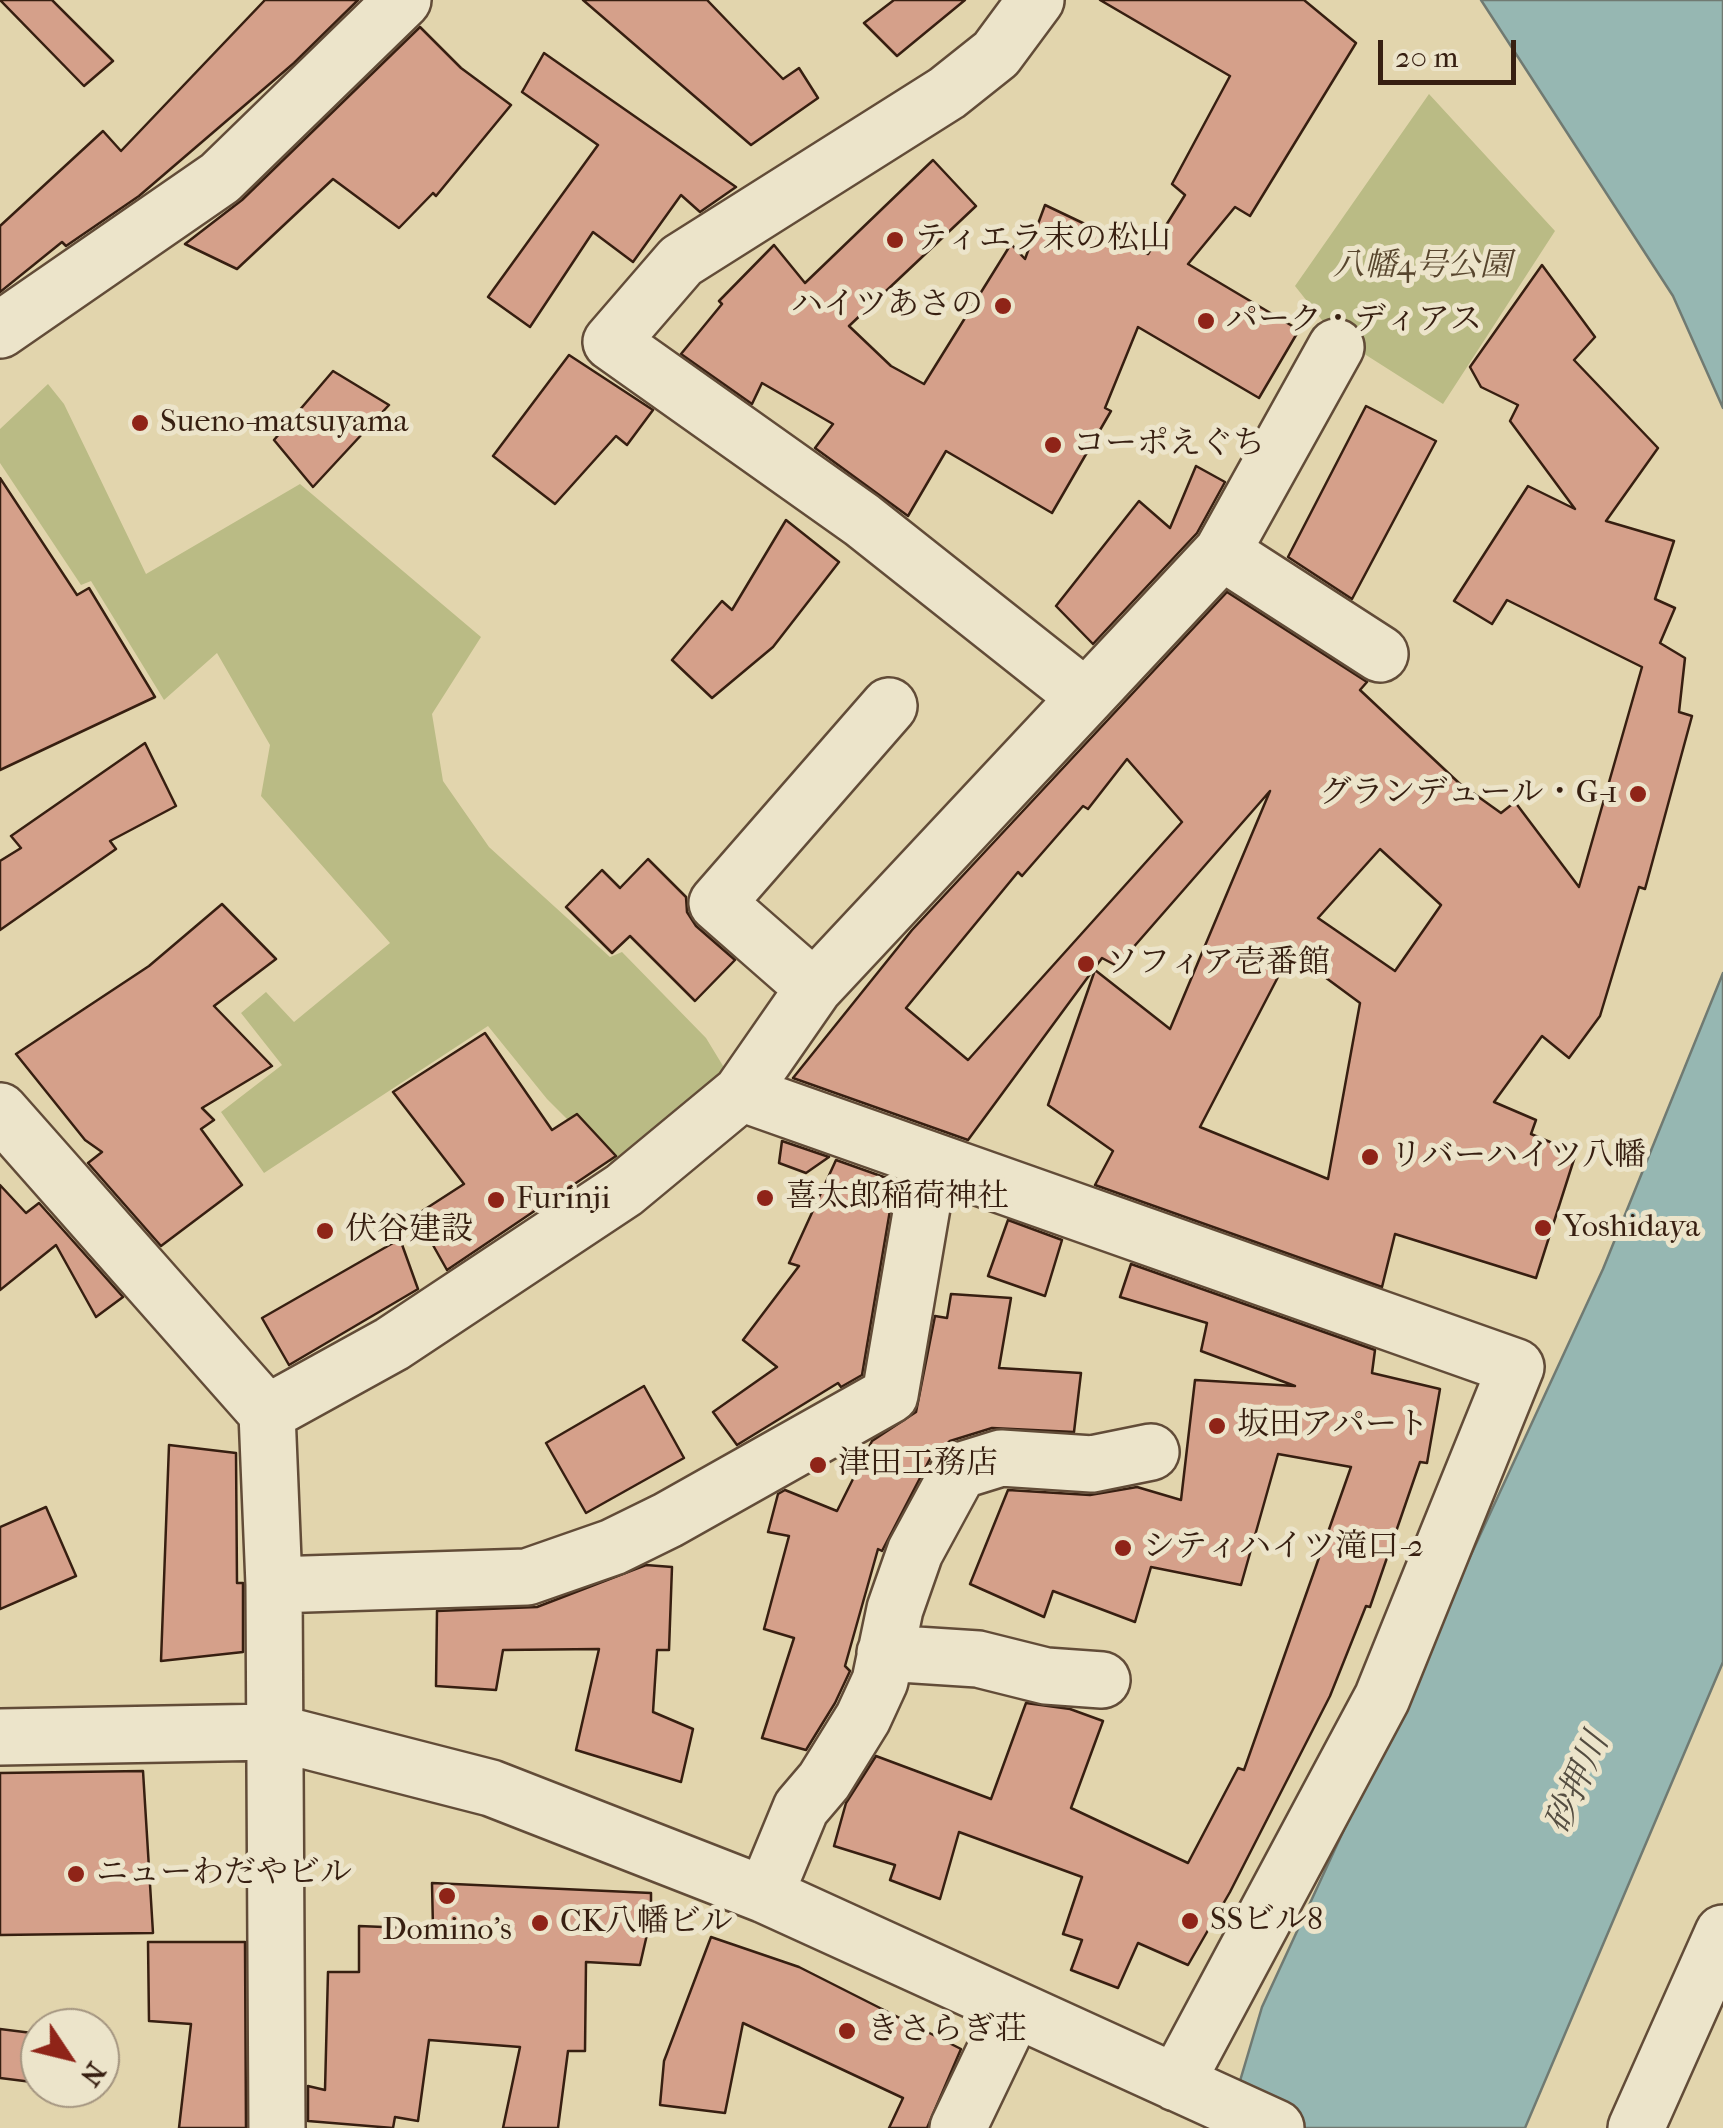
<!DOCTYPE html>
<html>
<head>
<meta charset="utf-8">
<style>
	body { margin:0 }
	#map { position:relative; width:1723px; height:2128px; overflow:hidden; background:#e2d5ad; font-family:"IM FELL French Canon",serif }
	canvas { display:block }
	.north { position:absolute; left:20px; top:2008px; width:100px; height:100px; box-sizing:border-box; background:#ece4ca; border:2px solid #a49580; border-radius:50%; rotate:125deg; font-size:28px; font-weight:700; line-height:40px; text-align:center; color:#371f11 }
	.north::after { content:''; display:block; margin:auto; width:35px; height:45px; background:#8f2418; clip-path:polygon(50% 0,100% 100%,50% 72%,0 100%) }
	.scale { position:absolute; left:1378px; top:40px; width:138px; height:45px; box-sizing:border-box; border:5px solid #371f11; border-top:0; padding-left:12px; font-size:30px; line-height:35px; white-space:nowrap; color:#371f11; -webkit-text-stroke:8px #ece4ca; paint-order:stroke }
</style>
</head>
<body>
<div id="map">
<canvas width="1723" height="2128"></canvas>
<div class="north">N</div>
<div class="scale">20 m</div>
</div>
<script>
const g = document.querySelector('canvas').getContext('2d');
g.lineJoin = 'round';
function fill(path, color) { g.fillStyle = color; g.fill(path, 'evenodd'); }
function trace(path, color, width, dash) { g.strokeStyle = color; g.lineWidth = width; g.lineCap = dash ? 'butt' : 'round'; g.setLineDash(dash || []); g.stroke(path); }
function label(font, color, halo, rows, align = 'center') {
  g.font = font + ' "IM FELL French Canon","Noto Serif JP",serif'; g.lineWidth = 10; g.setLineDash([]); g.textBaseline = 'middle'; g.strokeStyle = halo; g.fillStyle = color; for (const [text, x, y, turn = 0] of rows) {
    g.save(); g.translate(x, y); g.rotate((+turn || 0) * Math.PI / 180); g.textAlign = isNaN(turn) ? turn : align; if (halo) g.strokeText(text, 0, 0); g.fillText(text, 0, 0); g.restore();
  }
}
fill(new Path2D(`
	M1429,94L1555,231L1443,404L1333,334L1295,286Z
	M48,384L64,404L146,574L300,484L481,637L432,714L443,781L489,847L610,957L622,952L706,1038L731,1079L619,1171L547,1099L488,1026L264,1173L221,1112L282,1065L241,1013L266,992L294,1022L390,943L261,796L270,745L217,653L164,700L91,581L81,585L0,463V429Z`), '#babb85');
const water = new Path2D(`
	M1481,0H1723V408L1673,296Z
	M1723,973V1662L1525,2128H1226L1262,2007L1603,1269Z`);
fill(water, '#96b7b2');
trace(water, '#707a72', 2.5);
const building = new Path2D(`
	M0,0H52L113,61L84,86Z
	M265,0H358L294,63L139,196L66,246L62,242L0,292V226L103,131L121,151Z
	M583,0H707L783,79L799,68L818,98L751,145Z
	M894,0H965L897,56L864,23Z
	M1100,0H1304L1356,43L1250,216L1235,207L1188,264L1299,330L1259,398L1138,327L1105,408L1111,411L1052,513L946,451L908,516L815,448L833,424L762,383L752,404L681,354L722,304L719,301L774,245L805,283L933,160L976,206L849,326L891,366L924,384L1011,244L1025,259L1045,205L1148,254L1185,195L1172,184L1230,76Z
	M420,27L461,68L511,105L436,196L433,193L399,228L333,179L237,269L185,244L242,200Z
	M544,53L736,187L700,212L681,195L633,262L593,232L530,327L488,297L598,145L522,92Z
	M1542,265L1595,337L1574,360L1658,448L1606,521L1674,541L1655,599L1675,608L1660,643L1685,658L1679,712L1692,716L1645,889L1639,887L1600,1016L1569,1058L1542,1036L1494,1102L1536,1120L1531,1134L1576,1153L1536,1278L1395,1234L1382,1287L1095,1185L1113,1151L1048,1105L1095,970L1170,1029L1270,791L1117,966L1102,958L968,1140L793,1078L912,930L1227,592L1367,682L1360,690L1459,783L1501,813L1515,802L1579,887L1642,667L1507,600L1492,624L1454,601L1528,486L1575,509L1510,421L1518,405L1481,387L1470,367ZM1127,759L1182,822L968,1060L906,1008L1018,872L1022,876L1083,806L1088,809ZM1380,849L1441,905L1395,971L1318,918ZM1291,952L1360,1003L1328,1179L1200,1127Z
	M569,355L653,410L627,445L616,436L555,504L493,456Z
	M333,371L389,405L313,487L274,440Z
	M1366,406L1436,441L1352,599L1288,557Z
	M1196,466L1225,482L1197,533L1093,644L1056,606L1139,501L1170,528Z
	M0,478L77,595L89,588L155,697L0,770Z
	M786,520L839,562L773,647L712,698L672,660L722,601L732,610Z
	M145,743L176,806L110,841L116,849L0,930V861L21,848L11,836Z
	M648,859L686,897L687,912L696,926L735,960L695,1001L630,936L612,953L566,907L602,870L620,888Z
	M222,904L276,959L214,1006L272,1066L202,1108L214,1120L201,1129L242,1185L161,1246L88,1163L102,1152L85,1140L16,1054L149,966Z
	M485,1033L552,1130L577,1114L616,1156L447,1270L416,1215L464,1184L393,1092Z
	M782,1141L829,1157L806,1173L779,1163Z
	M836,1160L895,1181L862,1375L841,1387L838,1383L737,1445L713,1412L777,1367L743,1340L799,1266L789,1263Z
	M0,1185L26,1213L39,1203L123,1297L96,1317L56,1245L0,1290Z
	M1008,1220L1062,1240L1045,1296L988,1276Z
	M400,1239L418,1289L289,1365L262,1318Z
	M1131,1264L1375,1350L1372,1373L1440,1389L1427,1463L1420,1462L1370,1607L1366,1606L1330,1696L1230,1892L1188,1965L1138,1943L1118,1988L1071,1970L1082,1940L1063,1934L1082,1877L959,1832L940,1899L890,1880L895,1865L834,1846L846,1803L876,1756L991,1799L1026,1703L1070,1709L1103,1721L1071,1808L1188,1863L1238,1768L1244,1770L1351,1467L1278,1454L1241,1585L1151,1567L1135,1622L1053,1591L1044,1617L970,1584L1008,1490L1090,1495L1137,1487L1181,1500L1195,1380L1295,1386L1201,1351L1207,1323L1120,1297Z
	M951,1294L1011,1298L999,1368L1081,1373L1074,1432L992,1428L950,1441L932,1455L882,1551L878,1549L845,1666L850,1671L835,1703L806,1750L762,1738L794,1638L764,1629L789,1536L768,1532L778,1494L785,1490L837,1511L872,1441L916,1412L935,1316L947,1318Z
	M644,1386L684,1458L586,1513L546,1443Z
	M169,1445L236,1453L237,1583H243V1652L161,1661Z
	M46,1507L76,1576L0,1609V1527Z
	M646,1565L672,1567L669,1650H657L653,1712L693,1729L681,1782L576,1750L599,1649L503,1650L496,1690L436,1686L437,1611L537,1607Z
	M143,1771L153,1933L0,1935V1773Z
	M432,1883L651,1893V1917L640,1965L586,1962L585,2051H568L558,2128H503L520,2047L429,2040L418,2121L395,2117L393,2128L308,2121V2086L325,2090L328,1972H359V1926L433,1929Z
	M711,1937L799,1967L961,2049L927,2128H889L903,2098L743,2023L725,2113L660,2105L664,2061Z
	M148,1942H245L246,2128H179L191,2024L149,2021Z
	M0,2029L40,2034V2083L0,2078Z`);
fill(building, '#d5a08a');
trace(building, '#371f11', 2.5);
const minor = new Path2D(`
	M1036,0L996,54L947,93L681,261L611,342L862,520L1084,696
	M0,330L220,178L403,0
	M1222,552L1380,654
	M814,988L717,903L889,706
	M741,1093L1516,1367L1382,1698L1176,2083
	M0,1111L267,1413L274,1585L277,2128
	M267,1413L392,1344L624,1190L741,1093L814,988L1222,552L1336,347
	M274,1585L527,1577L613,1547L668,1520L890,1395L930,1160
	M885,1653L978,1659L1046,1676L1102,1680
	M0,1737L273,1732L491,1788L765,1895L1276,2128
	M765,1895L801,1808L824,1781L863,1718L880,1681L895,1609L915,1552L959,1471L1001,1458L1092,1464L1151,1452
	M958,2128L1015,2009
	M1636,2128L1723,1933`);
trace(minor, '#624c38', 60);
trace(minor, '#ece4ca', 55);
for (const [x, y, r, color] of [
	[895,240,10,"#8f2418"],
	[1003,306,10,"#8f2418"],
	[1206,321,10,"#8f2418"],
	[140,423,10,"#8f2418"],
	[1053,445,10,"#8f2418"],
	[1638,794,10,"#8f2418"],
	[1086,964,10,"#8f2418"],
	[1370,1157,10,"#8f2418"],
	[765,1198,10,"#8f2418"],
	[496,1200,10,"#8f2418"],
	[1543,1228,10,"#8f2418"],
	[325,1231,10,"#8f2418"],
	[1217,1426,10,"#8f2418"],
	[818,1465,10,"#8f2418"],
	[1123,1548,10,"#8f2418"],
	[76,1874,10,"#8f2418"],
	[447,1896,10,"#8f2418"],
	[1190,1921,10,"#8f2418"],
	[540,1923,10,"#8f2418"],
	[847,2031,10,"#8f2418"]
]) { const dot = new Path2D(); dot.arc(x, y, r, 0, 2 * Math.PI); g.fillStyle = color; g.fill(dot); trace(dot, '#ece4ca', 4); }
label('32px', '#371f11', '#ece4ca', [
	["ティエラ末の松山",915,240],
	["ハイツあさの",983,306,"right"],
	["パーク・ディアス",1226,321],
	["Sueno-matsuyama",160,423],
	["コーポえぐち",1073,445],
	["グランデュール・G-1",1618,794,"right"],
	["ソフィア壱番館",1106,964],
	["リバーハイツ八幡",1390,1157],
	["喜太郎稲荷神社",785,1198],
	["Furinji",516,1200],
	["Yoshidaya",1563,1228],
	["伏谷建設",345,1231],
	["坂田アパート",1237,1426],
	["津田工務店",838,1465],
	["シティハイツ滝口-2",1143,1548],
	["ニューわだやビル",96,1874],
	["SSビル8",1210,1921],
	["CK八幡ビル",560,1923],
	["Domino's",447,1931,"center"],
	["きさらぎ荘",867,2031]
], 'left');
label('italic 32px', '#58462e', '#ece4ca', [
	["八幡4号公園",1422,267]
]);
label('italic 35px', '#544d41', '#ece4ca', [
	["砂押川",1579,1784,-66]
]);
</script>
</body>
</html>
